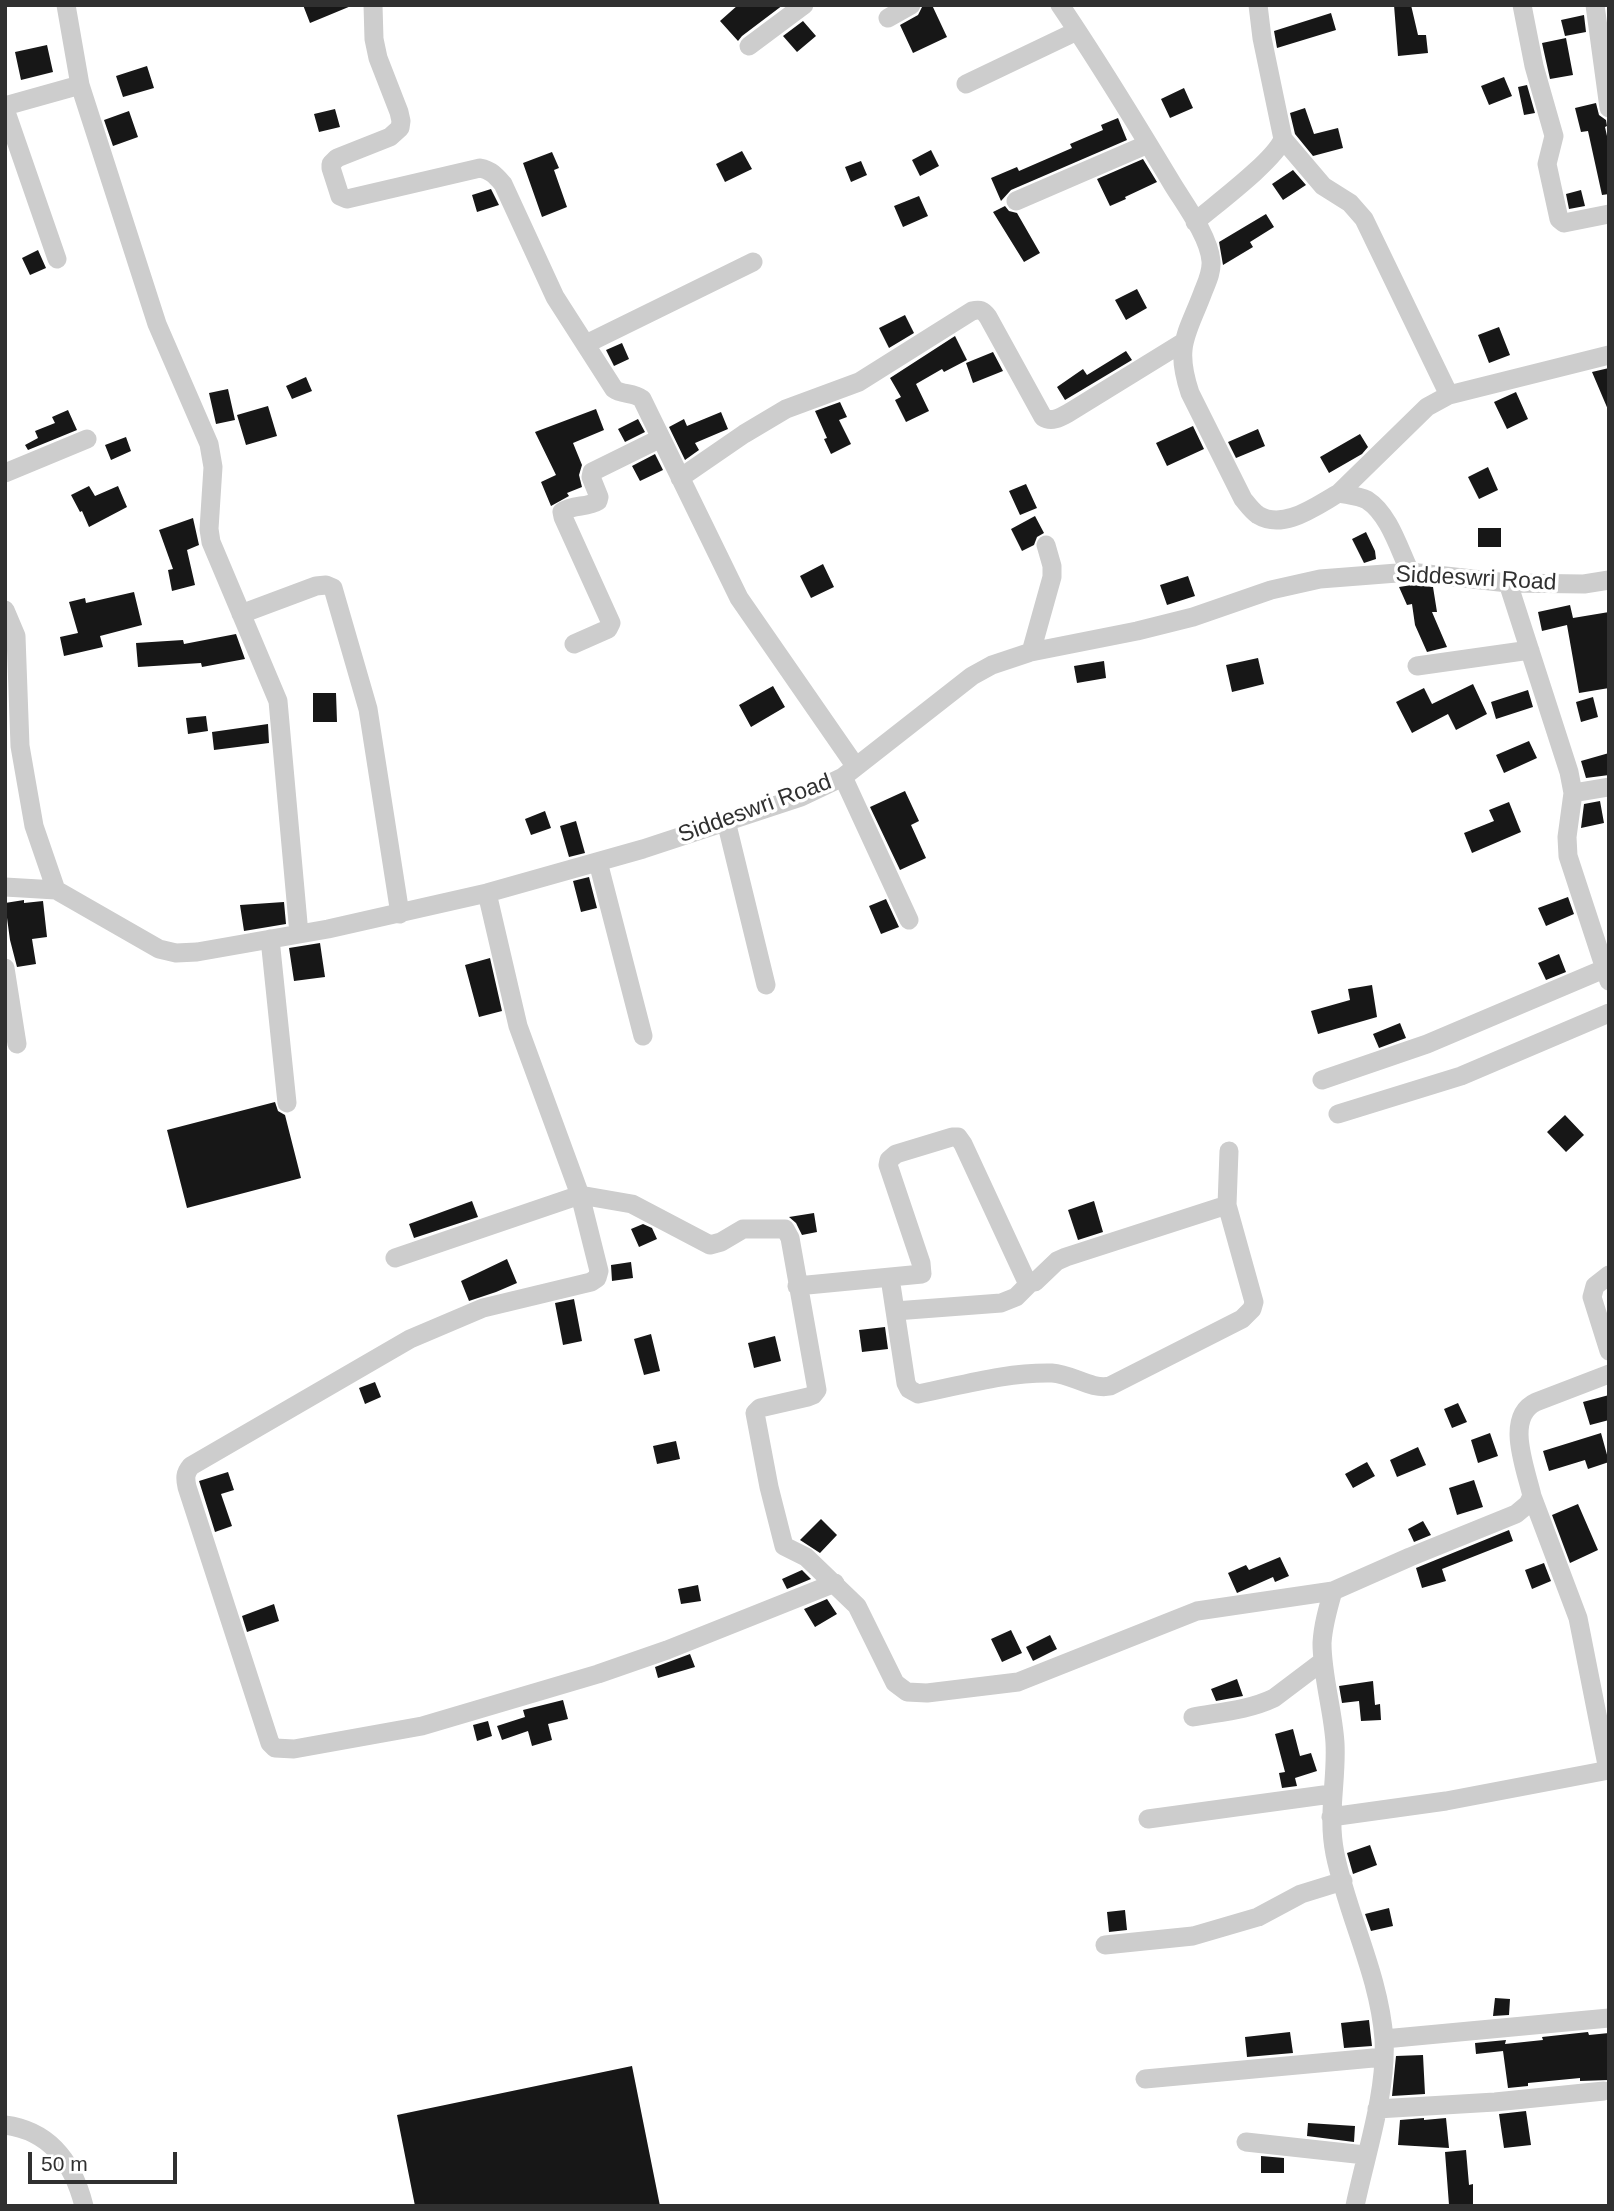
<!DOCTYPE html>
<html>
<head>
<meta charset="utf-8">
<style>
	body { margin:0 }
	#map { position:relative; width:1614px; height:2211px; overflow:hidden; background:#fff; font-family:Helvetica,sans-serif }
	canvas { display:block }
	.frame { position:absolute; inset:0; border:7px solid #303030; pointer-events:none }
	.scale { position:absolute; left:28px; top:2152px; width:149px; height:32px; box-sizing:border-box; border:4px solid #303030; border-top:0; padding-left:9px; font-size:21px; line-height:24px; white-space:nowrap; color:#303030; -webkit-text-stroke:5px #fff; paint-order:stroke }
</style>
</head>
<body>
<div id="map">
<canvas width="1614" height="2211"></canvas>
<div class="frame"></div>
<div class="scale">50 m</div>
</div>
<script>
const g = document.querySelector('canvas').getContext('2d');
g.lineJoin = 'round';
function fill(path, color) { g.fillStyle = color; g.fill(path, 'evenodd'); }
function trace(path, color, width, dash) { g.strokeStyle = color; g.lineWidth = width; g.lineCap = dash ? 'butt' : 'round'; g.setLineDash(dash || []); g.stroke(path); }
function label(font, color, halo, rows, align = 'center') {
  g.font = font + ' Helvetica,sans-serif'; g.lineWidth = 7; g.setLineDash([]); g.textBaseline = 'middle'; g.strokeStyle = halo; g.fillStyle = color; for (const [text, x, y, turn = 0] of rows) {
    g.save(); g.translate(x, y); g.rotate((+turn || 0) * Math.PI / 180); g.textAlign = isNaN(turn) ? turn : align; if (halo) g.strokeText(text, 0, 0); g.fillText(text, 0, 0); g.restore();
  }
}
fill(new Path2D(`
	M303,5H351V6L310,23Z
	M738,5H783L742,36L738,41L720,21Z
	M923,5H932L947,37L913,53L900,25L918,15Z
	M1394,5H1411L1418,35H1426L1428,53L1398,56Z
	M1331,13L1336,30L1277,48L1274,31Z
	M1584,15L1586,32L1565,36L1561,20Z
	M803,21L816,36L797,52L783,36Z
	M1566,38L1573,75L1550,79L1542,43Z
	M47,45L53,72L21,80L15,52Z
	M147,66L154,88L123,97L116,76Z
	M1504,77L1512,96L1489,105L1481,86Z
	M1527,85L1535,113L1524,115L1518,87Z
	M1184,88L1193,108L1170,118L1161,99Z
	M1596,103L1599,115L1606,120L1607,126L1605,127L1609,145V194L1602,195L1588,131L1581,132L1575,108Z
	M1305,108L1314,134L1338,128L1343,148L1313,156L1295,134L1290,113Z
	M335,109L340,127L319,132L314,114Z
	M129,111L138,137L113,146L104,120Z
	M1118,118L1127,140L1011,190L1001,201L991,178L1017,167L1019,171L1072,148L1070,144L1103,130L1101,125Z
	M931,150L939,166L920,176L912,160Z
	M742,151L752,169L725,182L716,164Z
	M552,152L559,168L554,170L567,207L542,217L523,163Z
	M1143,159L1157,182L1125,197L1126,199L1110,206L1097,179Z
	M861,161L867,175L851,182L845,167Z
	M1293,170L1306,185L1283,200L1272,184Z
	M491,189L499,205L477,212L472,195Z
	M1581,190L1585,206L1569,209L1566,194Z
	M919,196L928,216L903,227L894,206Z
	M1005,206L1009,211L1017,213L1040,253L1024,262L993,212Z
	M1266,214L1274,227L1250,242L1253,247L1223,265L1219,242Z
	M38,250L46,268L30,275L22,258Z
	M1137,289L1147,308L1126,320L1115,300Z
	M905,315L914,333L889,348L879,328Z
	M1499,327L1510,355L1489,363L1478,335Z
	M955,336L967,360L944,372L942,369L916,384L929,411L906,422L895,400L901,397L890,378Z
	M622,343L629,359L614,366L606,350Z
	M1126,351L1132,360L1065,400L1057,387L1083,369L1087,375Z
	M993,352L1003,371L973,383L966,363Z
	M1609,368V412L1592,372Z
	M306,377L312,391L292,399L286,386Z
	M228,389L235,420L216,424L209,393Z
	M1516,392L1528,419L1507,429L1494,402Z
	M840,402L847,417L839,420L851,444L831,454L824,439L827,438L815,411Z
	M268,406L277,436L246,445L237,415Z
	M596,409L604,430L573,443L582,465L579,475L582,487L567,493L569,496L551,506L541,482L556,475L535,432Z
	M68,410L77,430L28,450L25,445L38,438L35,431L55,423L52,417Z
	M721,412L728,429L695,443L699,450L685,460L669,427L684,419L687,426Z
	M638,419L645,432L625,442L618,429Z
	M1193,426L1204,449L1167,466L1156,443Z
	M1258,429L1265,446L1236,458L1228,442Z
	M1360,434L1368,447L1362,454L1329,473L1320,457Z
	M126,437L131,451L111,460L105,445Z
	M655,454L663,470L640,481L632,466Z
	M1488,467L1498,490L1479,499L1468,477Z
	M1026,484L1037,508L1020,515L1009,491Z
	M89,486L95,496L118,486L127,507L89,527L82,511L80,512L71,495Z
	M1035,516L1044,533L1037,537L1034,545L1022,551L1011,529Z
	M193,518L199,545L187,550L195,585L172,591L168,570L173,569L159,530Z
	M1478,528H1501V547H1478Z
	M1366,532L1375,551L1376,559L1364,563L1352,539Z
	M823,564L834,587L811,598L800,576Z
	M1188,576L1195,596L1167,605L1160,585Z
	M1412,585L1433,587L1437,612H1432L1447,647L1427,652L1415,625L1412,604L1407,605L1399,587Z
	M134,592L142,625L100,636L103,647L64,656L60,637L78,633L69,602L85,598L86,603Z
	M1570,605L1573,618L1609,612V688L1579,693L1567,625L1542,631L1538,612Z
	M236,634L245,659L202,667L201,663L138,667L136,643L183,640L184,644Z
	M1258,658L1264,684L1232,692L1226,665Z
	M1104,661L1106,678L1077,683L1074,666Z
	M1473,684L1487,714L1456,730L1448,714L1412,733L1396,702L1424,688L1432,704Z
	M773,686L785,707L751,727L739,705Z
	M1528,690L1533,707L1496,719L1491,702Z
	M313,693H336L337,722H313Z
	M1593,697L1598,717L1581,722L1576,702Z
	M206,716L208,731L188,734L186,718Z
	M268,724L269,743L214,750L212,732Z
	M1529,741L1537,758L1504,773L1496,755Z
	M1609,753V775L1586,778L1581,761Z
	M905,791L919,821L911,825L926,858L900,870L870,807Z
	M1600,801L1604,823L1581,828L1584,804Z
	M1509,802L1521,832L1472,853L1464,833L1494,821L1489,810Z
	M545,811L551,828L531,835L525,819Z
	M576,821L585,853L569,857L560,826Z
	M589,877L597,908L581,912L573,881Z
	M1568,897L1574,914L1546,926L1538,908Z
	M886,899L899,927L881,934L869,906Z
	M24,900V903L43,901L47,937L32,939L36,964L17,967L10,940L5,903Z
	M284,902L286,924L244,931L240,905Z
	M320,943L325,977L294,981L289,948Z
	M1559,954L1566,972L1546,980L1538,963Z
	M490,958L502,1011L479,1017L465,965Z
	M1372,985L1377,1017L1318,1034L1311,1011L1350,1000L1348,989Z
	M1400,1023L1406,1038L1379,1048L1373,1034Z
	M275,1102L278,1111L285,1115L301,1178L187,1208L167,1130Z
	M1565,1115L1584,1135L1566,1152L1547,1132Z
	M472,1201L478,1217L414,1238L409,1224Z
	M1094,1201L1103,1232L1078,1240L1068,1210Z
	M814,1213L817,1232L802,1235L796,1223L789,1217Z
	M643,1224L652,1228L657,1239L639,1247L631,1229Z
	M507,1259L517,1283L496,1292L469,1301L461,1281Z
	M631,1262L633,1278L612,1281L611,1265Z
	M574,1299L582,1341L563,1345L555,1303Z
	M885,1327L888,1349L862,1352L859,1330Z
	M651,1334L660,1371L644,1375L634,1339Z
	M775,1336L781,1361L754,1368L748,1343Z
	M375,1382L381,1397L365,1404L359,1388Z
	M1609,1395V1420L1590,1425L1583,1402Z
	M1458,1403L1467,1422L1452,1428L1444,1409Z
	M1490,1433L1498,1456L1478,1463L1471,1440Z
	M1601,1433L1609,1462L1588,1469L1585,1460L1549,1471L1543,1451Z
	M676,1441L680,1459L657,1464L653,1446Z
	M1418,1447L1426,1465L1397,1477L1390,1460Z
	M1367,1462L1375,1476L1353,1488L1345,1474Z
	M228,1472L234,1490L221,1494L232,1526L215,1532L199,1481Z
	M1474,1480L1483,1507L1457,1515L1449,1488Z
	M1578,1504L1598,1550L1570,1563L1552,1515Z
	M821,1519L837,1535L820,1553L800,1540Z
	M1423,1521L1431,1535L1414,1542L1408,1529Z
	M1509,1530L1513,1541L1442,1569L1446,1581L1422,1588L1416,1568Z
	M1280,1557L1289,1576L1275,1582L1273,1577L1237,1593L1228,1573L1246,1565L1249,1570Z
	M1544,1563L1551,1581L1532,1589L1525,1570Z
	M802,1570L811,1579L787,1589L782,1579Z
	M698,1585L701,1601L681,1604L678,1589Z
	M827,1599L837,1614L815,1627L804,1609Z
	M274,1604L279,1621L247,1632L242,1616Z
	M1011,1630L1022,1653L1002,1662L991,1639Z
	M1050,1635L1057,1649L1033,1661L1026,1647Z
	M690,1654L695,1667L658,1678L655,1667Z
	M1237,1679L1243,1696L1216,1701L1211,1689Z
	M1373,1681L1375,1705L1380,1704L1381,1720L1361,1721L1359,1701L1342,1703L1339,1686Z
	M563,1700L568,1719L548,1724L552,1740L532,1746L528,1731L502,1740L497,1726L525,1717L523,1710Z
	M488,1721L492,1736L477,1741L473,1725Z
	M1293,1729L1300,1756L1311,1753L1317,1771L1295,1778L1297,1786L1282,1788L1279,1773L1285,1772L1275,1734Z
	M1370,1845L1377,1865L1353,1874L1347,1853Z
	M1389,1908L1393,1926L1371,1931L1365,1914Z
	M1125,1910L1127,1930L1109,1932L1107,1912Z
	M1495,1998L1510,1999L1509,2015L1493,2016Z
	M1369,2020L1372,2046L1344,2048L1341,2023Z
	M1290,2032L1293,2053L1247,2057L1245,2037Z
	M1588,2032L1589,2035L1609,2033V2080L1580,2081V2078L1528,2083V2086L1508,2088L1503,2051L1476,2054L1475,2043L1506,2040L1505,2044L1543,2040L1542,2037Z
	M1423,2055L1425,2094L1392,2096L1396,2056Z
	M632,2066L660,2206H415L397,2115Z
	M1526,2111L1531,2145L1504,2148L1499,2114Z
	M1424,2118V2120L1446,2118L1449,2148L1398,2145L1400,2120Z
	M1308,2123L1355,2126L1354,2142L1307,2136Z
	M1466,2150L1469,2185L1473,2184V2204L1449,2205L1445,2152Z
	M1261,2156L1284,2158V2173H1261Z`), '#171717');
trace(new Path2D(`
	M373,5L374,39L378,58L399,112L401,121L400,128L390,137L337,158L331,164V168L340,196L347,199L480,168C491,170 496,176 503,184L555,297L614,389C622,395 633,392 642,399L739,598L856,767
	M1060,5C1100,64 1137,125 1173,185C1186,206 1209,237 1211,261C1212,272 1207,282 1203,292C1187,335 1174,345 1190,393L1243,499C1248,505 1252,511 1258,515C1284,531 1317,505 1339,493C1348,495 1359,496 1367,500C1389,514 1399,549 1410,572
	M1522,5L1534,66L1554,136L1547,164L1559,219L1564,223L1609,214
	M1595,5L1609,108
	M888,18L911,5
	M749,46L804,5
	M966,84L1077,31
	M80,85L157,324L209,444L213,467L209,529L211,542L278,701L299,934
	M5,106L80,85L66,5
	M5,109L57,259
	M1283,139L1323,186L1350,203L1364,219L1449,395
	M1016,201L1148,144
	M1195,222C1216,204 1274,161 1283,139L1262,38L1258,5
	M586,344L753,262
	M5,473L87,439
	M680,478L744,434L786,409L859,382L972,311C980,309 983,310 988,317L1043,417C1052,423 1061,417 1070,412L1182,343
	M1339,493L1427,407L1449,395L1609,355
	M1508,583L1569,772L1573,793L1567,837L1568,856L1609,981
	M5,610L16,636L20,746L34,826L56,890
	M241,614L316,586L326,585L333,588L368,709L400,914
	M574,644L608,629L611,623L563,517L562,512C573,504 587,508 598,501L599,497L591,477L592,472L661,438
	M1031,652L1052,577V566L1046,545
	M1417,666L1530,650
	M843,777L909,920
	M1573,793L1609,787
	M726,821L766,985
	M598,862L643,1036
	M5,887L56,890L159,949L176,953L197,952L328,929L487,893L643,849L801,797L843,777L972,676L992,665L1031,652L1137,631L1193,617L1271,590L1320,579L1410,572L1508,583L1584,584L1609,580
	M487,893L518,1026L580,1195L599,1271L597,1278L591,1282L483,1308L410,1339L191,1466C185,1473 185,1478 187,1487L270,1743L275,1748L294,1749L422,1726L598,1674L667,1650L835,1583
	M270,939L287,1103
	M5,968L17,1044
	M1322,1080L1427,1044L1604,969
	M1338,1114L1461,1076L1609,1013
	M395,1258L580,1195L632,1204L710,1245L721,1242L743,1229H785L790,1238L817,1390L813,1395L808,1397L760,1408L755,1413L769,1487L784,1546L806,1557L857,1606L895,1683L907,1692L927,1693L1018,1682L1197,1611L1333,1591
	M1609,1275L1595,1286L1592,1297L1609,1351
	M890,1278L906,1383L909,1389L918,1394C963,1385 1006,1372 1052,1373C1072,1374 1091,1390 1110,1386L1242,1319L1252,1309L1254,1302L1227,1205L1229,1151
	M797,1286L922,1274L921,1263L888,1165L889,1160L896,1154L952,1137H958L963,1144L1026,1280L1035,1282L1057,1261L1066,1257L1227,1205
	M895,1311L1001,1303L1016,1297L1031,1282
	M1532,1496L1578,1618L1608,1770
	M1193,1717C1221,1712 1249,1710 1274,1698L1323,1661
	M1331,1817L1446,1801L1609,1770
	M1148,1819L1331,1794
	M1105,1945L1193,1936L1258,1917L1301,1894L1343,1881
	M1384,2039L1609,2018
	M1145,2079L1384,2057
	M1377,2109L1495,2102L1604,2091
	M5,2125C51,2131 73,2163 84,2206
	M1246,2142L1365,2155
	M1355,2206C1366,2153 1387,2092 1384,2039C1379,1974 1348,1917 1335,1854C1327,1814 1337,1782 1335,1743C1333,1710 1322,1676 1322,1643C1323,1625 1328,1608 1333,1591L1410,1557L1516,1514L1528,1504L1532,1496C1526,1469 1504,1417 1536,1402L1609,1374`), '#cdcdcd', 19);
label('23px', '#303030', '#fff', [
	["Siddeswri Road",1476,579,3],
	["Siddeswri Road",755,809,-20]
]);
</script>
</body>
</html>
